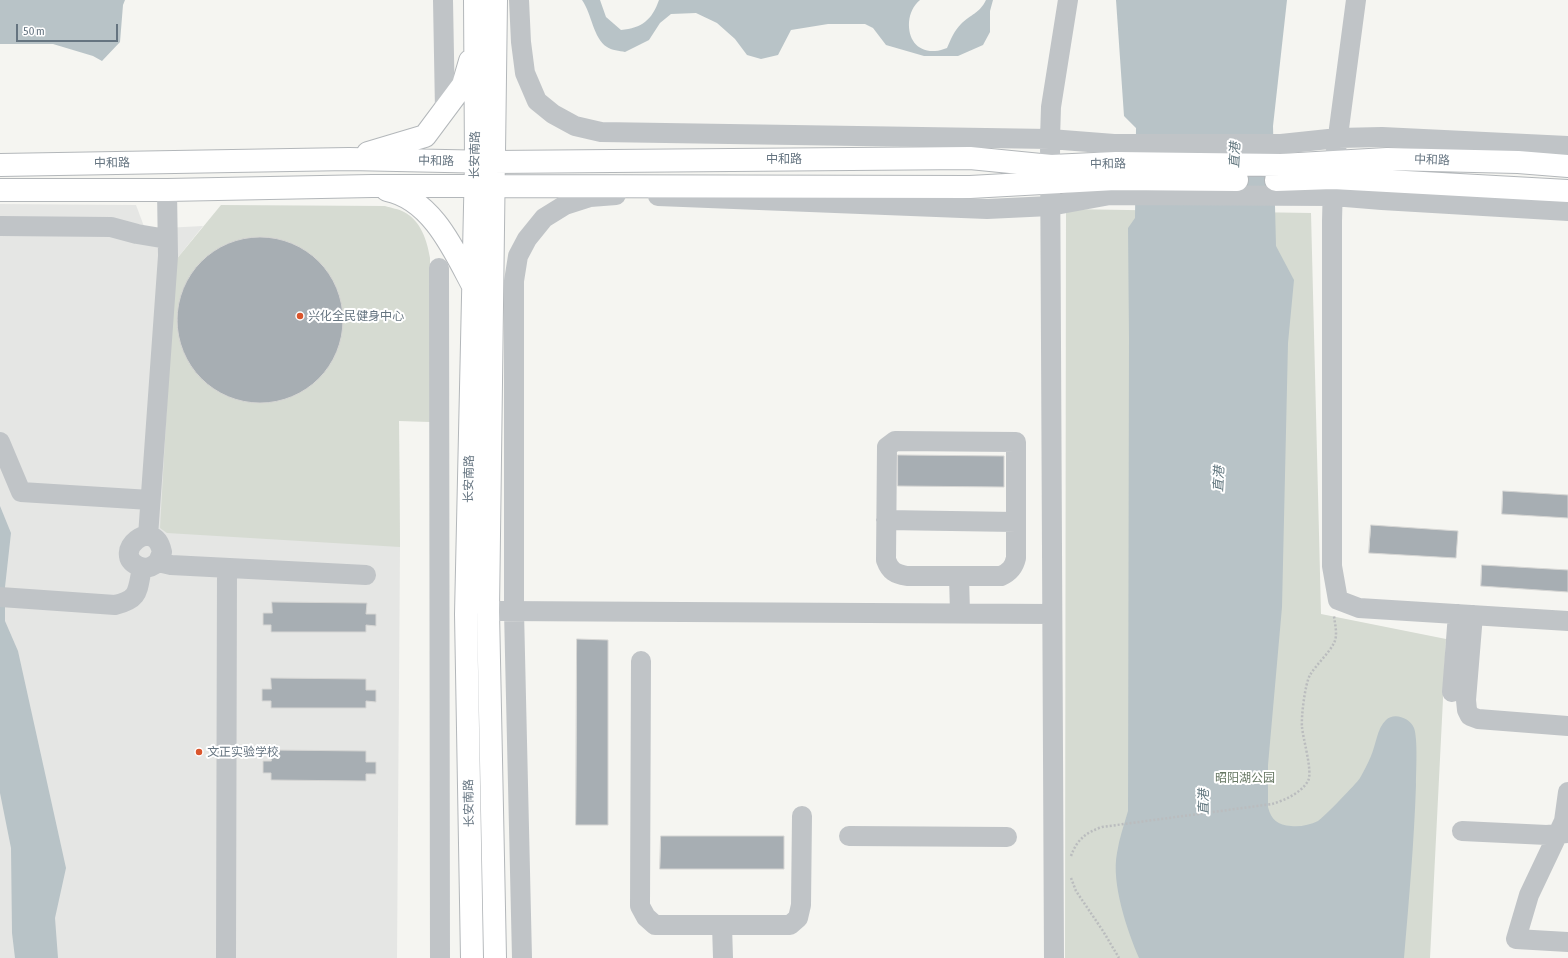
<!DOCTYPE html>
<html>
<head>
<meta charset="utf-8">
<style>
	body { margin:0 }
	#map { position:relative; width:1568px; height:958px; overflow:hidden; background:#f5f5f1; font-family:"Asap Condensed",sans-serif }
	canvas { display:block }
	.scale { position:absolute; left:16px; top:24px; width:102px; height:18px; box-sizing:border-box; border:2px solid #657480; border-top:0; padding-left:5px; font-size:12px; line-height:14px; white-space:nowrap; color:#657480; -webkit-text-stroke:3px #fff; paint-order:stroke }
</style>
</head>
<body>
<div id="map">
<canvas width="1568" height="958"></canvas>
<div class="scale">50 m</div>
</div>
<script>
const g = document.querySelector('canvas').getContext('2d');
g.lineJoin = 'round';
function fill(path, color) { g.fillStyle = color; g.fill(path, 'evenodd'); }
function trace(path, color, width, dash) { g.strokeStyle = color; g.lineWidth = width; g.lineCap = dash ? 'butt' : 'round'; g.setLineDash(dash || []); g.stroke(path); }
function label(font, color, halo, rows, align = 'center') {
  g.font = font + ' "Asap Condensed","Noto Sans SC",sans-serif'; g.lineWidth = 4; g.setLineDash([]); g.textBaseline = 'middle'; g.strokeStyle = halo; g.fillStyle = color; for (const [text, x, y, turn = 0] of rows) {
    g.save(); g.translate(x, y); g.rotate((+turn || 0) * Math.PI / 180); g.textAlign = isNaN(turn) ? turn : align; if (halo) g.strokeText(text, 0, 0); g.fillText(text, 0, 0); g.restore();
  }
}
fill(new Path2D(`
	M0,204L136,205L145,229L203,226L175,261L399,420L400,547L397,958H0Z`), '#e5e6e4');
fill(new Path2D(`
	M221,205L385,206C391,208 399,209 404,212C421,221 427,240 430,258V422L399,421L400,547L167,533L160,528L175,261Z
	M1066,209L1311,213L1321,614L1446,639L1430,958H1065Z`), '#d6dbd2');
fill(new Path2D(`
	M0,0H125L123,5L120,42L102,61L93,56L53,44H0Z
	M582,0H600L606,17L621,30C642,28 652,20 659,0H920C913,6 910,13 909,22C908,39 917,52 935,51C939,51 943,49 947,48C951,39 954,31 961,24C971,14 979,14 986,0H993L990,11V32L983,45L958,56H924L886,45L873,28L865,24H828L791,30L778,55L761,59L747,55L735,39L717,23L696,13L671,14L660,23L649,40L625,52C620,51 611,50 607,47C593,38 592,14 582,0Z
	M1116,0H1287L1273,126L1276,246L1294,280L1288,343L1282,607L1268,765V807C1271,820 1278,825 1291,826C1300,827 1310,825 1318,821C1323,818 1357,783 1360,778C1364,771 1368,763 1371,756C1376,745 1377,728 1386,720C1394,712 1410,718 1414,728C1418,739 1416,771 1416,785C1414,843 1409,900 1404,958H1139C1127,930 1111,883 1117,853C1119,839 1124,825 1128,811L1129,338L1128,228L1135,218L1136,128L1124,116Z
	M0,506L11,533L5,587V621L18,651L66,868L55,918L58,958H15L12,933L11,848L0,793Z`), '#b8c3c7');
const building = new Path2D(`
	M177 320a83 83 0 1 1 166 0a83 83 0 1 1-166 0Z
	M898,455L1004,456V487L898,486Z
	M1503,491L1568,495V518L1502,514Z
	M1371,525L1458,531L1456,558L1369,553Z
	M1482,565L1568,570V592L1481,586Z
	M272,602L367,603L366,614H376V626L366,625V632H271V625H263V613H272Z
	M577,639L608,640V825H576Z
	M271,678L366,679V690H376V702L366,701V708H271V701H262V689H271Z
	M271,750L366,751V762H376V774H366V781L271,780V773H263V761H271Z
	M661,836H784V869H660Z`);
fill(building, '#a7aeb3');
trace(building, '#d6d6d4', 1);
const major = new Path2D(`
	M368,153L425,136L463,85L470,61
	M0,165L349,159L493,162L970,158L1051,166L1116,163L1281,165L1387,159L1518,162L1568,166
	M1276,180L1333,178L1568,191
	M0,190H167L372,186H493L970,187L1115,179L1237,180
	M387,190C431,199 453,248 472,284
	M472,958L466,614L476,162L475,0
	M495,958L488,611L496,0`);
trace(major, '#b3b7ba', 24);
trace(new Path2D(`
	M1071,856C1077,839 1087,832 1102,827L1272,804C1285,800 1301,793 1308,781C1313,772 1303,739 1302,727C1301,717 1305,684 1310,675C1316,665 1329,653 1334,643C1338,635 1335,625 1334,616
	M1071,878L1076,891L1103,931L1119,958`), '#babcbe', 2.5, [2, 2]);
trace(new Path2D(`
	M443,0L445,110
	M519,0L521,42L525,73L537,101L553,114L575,126L601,132L1050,139L1114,144H1281L1338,138L1382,137L1568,146
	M1336,151L1356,0
	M1333,182L1332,221V566L1338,600L1359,608L1568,621
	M658,196L987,209L1050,206L1110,195L1333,196L1382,200L1568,211
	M0,226L111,227L137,234L167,239
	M439,268L440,958
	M895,441L1016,442V558C1014,567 1010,572 1001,576H907C895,574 890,571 886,560L887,447Z
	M0,442L21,492L150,500
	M886,520L1016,522
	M148,536L168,256L167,190
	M158,562L162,552C154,514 110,553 138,566C146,570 152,567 158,562L171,565L366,575
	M959,576L960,613
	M0,597L115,605C140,599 137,591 142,568
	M500,611L1052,614
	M1473,615L1466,700L1467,710L1470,716L1478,719L1568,726
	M641,661L640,906L646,917L655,925H790L798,918L801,905L802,816
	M1452,692L1458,614
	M1568,792L1564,821L1529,895L1516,939L1568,942
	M1462,831L1547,835L1568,833
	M849,836L1007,837
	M722,925L723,958
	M226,958L227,568
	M522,958L514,611V281L518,256L527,239L544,218L565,205L590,197L616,195
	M1054,958L1050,139L1051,107L1068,0`), '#c0c4c7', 20);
trace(major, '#fff', 22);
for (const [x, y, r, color] of [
	[300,316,4,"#da552c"],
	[199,752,4,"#da552c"]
]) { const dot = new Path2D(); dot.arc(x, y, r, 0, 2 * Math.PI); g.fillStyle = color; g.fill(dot); trace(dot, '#fff', 1.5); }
label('12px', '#657480', '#fff', [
	["长安南路",475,155,-89],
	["中和路",784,159],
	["中和路",1432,160,2],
	["中和路",436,161,1],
	["中和路",112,163,-1],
	["中和路",1108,164,-1],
	["长安南路",469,479,-89],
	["长安南路",469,803,-91]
]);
label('12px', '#657480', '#fff', [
	["兴化全民健身中心",308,316],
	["文正实验学校",207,752]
], 'left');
label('12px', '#677863', '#fff', [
	["昭阳湖公园",1245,778]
]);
label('italic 13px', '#61767e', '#fff', [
	["直港",1235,155,-87],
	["直港",1219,479,-87],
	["直港",1204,802,-90]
]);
</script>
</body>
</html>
